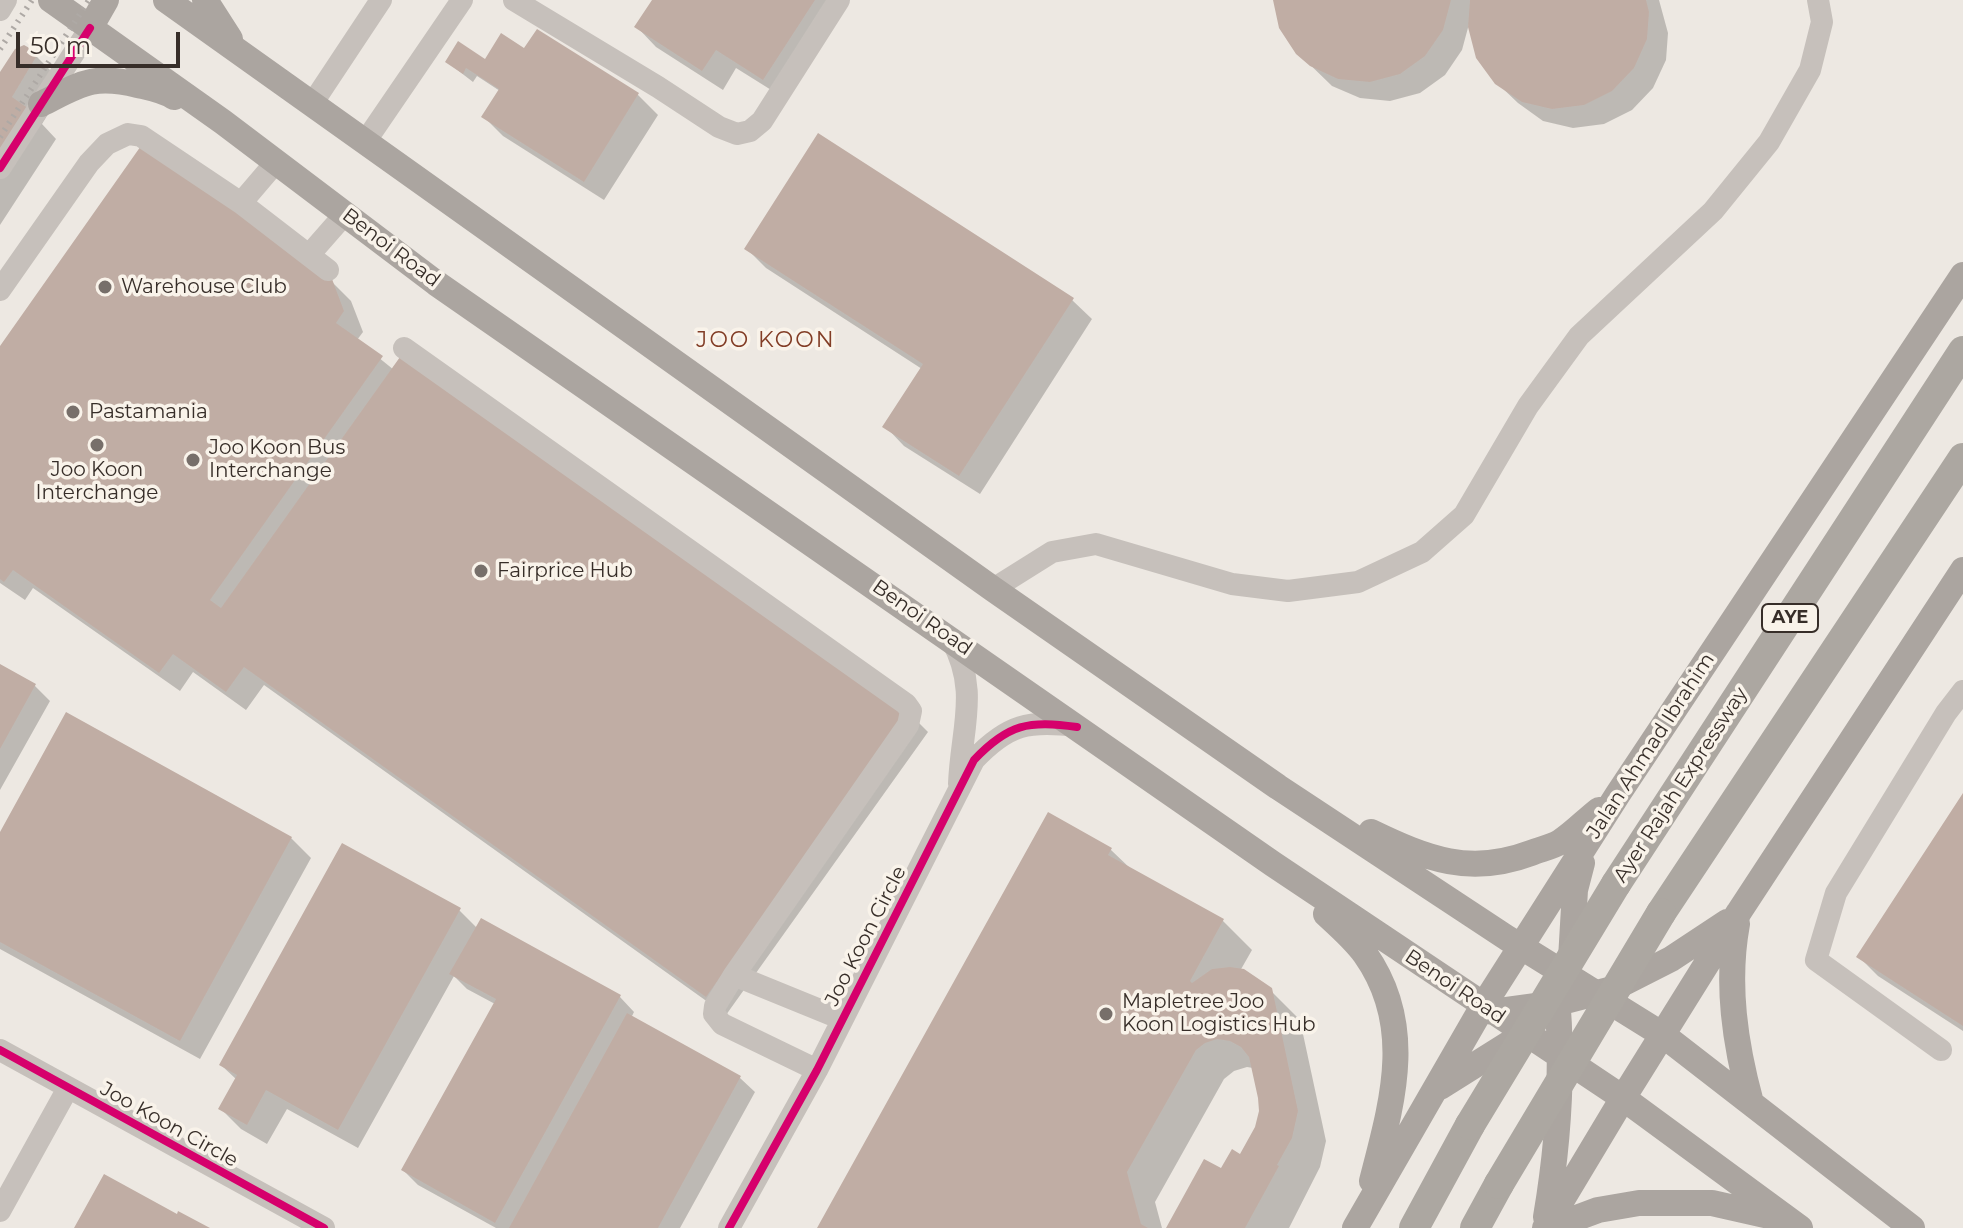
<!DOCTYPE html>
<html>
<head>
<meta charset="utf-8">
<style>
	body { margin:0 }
	#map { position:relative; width:1963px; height:1228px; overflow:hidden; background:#ede8e2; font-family:Montserrat,sans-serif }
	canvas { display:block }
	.scale { position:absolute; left:16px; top:32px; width:164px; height:36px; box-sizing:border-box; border:4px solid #372e29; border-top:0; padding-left:10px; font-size:24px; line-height:28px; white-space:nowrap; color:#372e29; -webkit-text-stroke:6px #f9f3ea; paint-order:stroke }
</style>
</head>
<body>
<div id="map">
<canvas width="1963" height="1228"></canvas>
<div class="scale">50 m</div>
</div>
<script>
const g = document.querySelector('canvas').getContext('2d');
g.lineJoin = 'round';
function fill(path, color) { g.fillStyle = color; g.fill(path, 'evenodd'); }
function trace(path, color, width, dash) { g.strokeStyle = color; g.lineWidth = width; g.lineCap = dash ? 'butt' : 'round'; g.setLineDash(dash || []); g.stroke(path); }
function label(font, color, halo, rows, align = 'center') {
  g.font = font + ' Montserrat,sans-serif'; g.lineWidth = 7; g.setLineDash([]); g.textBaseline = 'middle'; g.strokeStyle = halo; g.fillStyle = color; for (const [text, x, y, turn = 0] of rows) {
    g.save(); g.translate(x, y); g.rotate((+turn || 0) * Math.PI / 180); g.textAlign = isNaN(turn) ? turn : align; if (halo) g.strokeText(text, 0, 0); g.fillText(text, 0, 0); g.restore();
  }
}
fill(new Path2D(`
	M654,0H847L784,98L736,68L723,90L656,47L637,27Z
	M1275,0H1659L1668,33L1666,60L1653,88L1632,110L1604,124L1573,128L1543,121L1518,103L1497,83L1469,24L1462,50L1445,75L1420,93L1390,101L1360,98L1332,86L1298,53Z
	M537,32L638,95L658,115L604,200L503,136L484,117L500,91L477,76L473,82L447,62L486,61L525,51Z
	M29,49L59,79L63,90L42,124L56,139L0,225V76Z
	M746,248L1072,300L1092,319L980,494L904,446L885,426L922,369L766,268Z
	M331,281L351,301L363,332L357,340L394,370L909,713L928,732L726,1015L264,685L246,710L193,672L180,691L33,588L25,600L0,583V349Z
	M0,666L35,686L50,701L0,790Z
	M1963,796V1031L1878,976L1859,957Z
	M1048,815L1111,850L1132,870L1223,921L1252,950L1240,971L1270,990L1300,1020L1326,1141L1320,1167L1289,1228H1168L1222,1171L1241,1156L1257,1128L1261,1111L1253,1068L1247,1067L1234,1071L1224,1079L1155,1202L1162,1228H819Z
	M0,837L291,838L311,858L200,1059L0,949Z
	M459,910L477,928L620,997L634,1012L631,1018L740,1078L755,1092L680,1228H496L418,1185L403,1170L495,1004L467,989L454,976L358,1148L287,1109L267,1144L241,1129L221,1109L237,1080L221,1065Z`), '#0003');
fill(new Path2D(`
	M652,0H815L763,80L716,50L702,71L634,27Z
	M1273,0H1451L1443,30L1425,56L1400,74L1370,82L1338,79L1310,66L1296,54L1279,28Z
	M1470,0H1646L1649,12L1647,39L1634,68L1612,91L1584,105L1552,109L1522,102L1495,84L1476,58L1468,27Z
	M537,29L639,93L584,182L481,117L499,89L466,68L463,74L445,62L458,41L485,59L501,33L524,48Z
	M24,45L33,50L36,57L12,97L29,109L0,153V72L15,49Z
	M818,133L1074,298L959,476L882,427L923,364L744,249Z
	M143,143L332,279L344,311L336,323L383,356L210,600L221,608L405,350L910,711L706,997L244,667L226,692L173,654L159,673L13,570L4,582L0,579V346Z
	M0,664L36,684L0,749Z
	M66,712L292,837L180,1041L0,942V832Z
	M1963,793V1026L1856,957Z
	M1048,812L1112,848L1108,855L1224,919L1190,981L1192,983L1212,969L1230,967L1244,969L1272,988L1298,1111L1292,1138L1277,1165L1279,1166L1245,1228H1166L1204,1159L1221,1168L1232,1149L1240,1154L1255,1127L1259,1111L1258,1098L1249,1057L1241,1047L1230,1041L1217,1039L1205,1043L1196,1050L1127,1172L1141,1224L1148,1228H817Z
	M342,843L461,908L338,1130L266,1090L247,1125L218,1109L237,1075L219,1065Z
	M481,918L621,995L495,1223L401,1170L496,999L449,974Z
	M627,1013L741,1076L658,1228H509Z
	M104,1174L177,1214L178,1211L210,1228H74Z`), '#c0ada4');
trace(new Path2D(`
	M514,0L658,87L719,127L737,134L750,131L762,121L839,0
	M0,10L6,0
	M312,104L381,0
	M365,142L462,0
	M0,168L90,28
	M241,203L276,162
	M309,255L345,214
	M0,290L89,163L107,144L128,134L141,136L241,203L328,270
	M404,348L906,704L911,711L908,725L734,975L715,1006L714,1014L722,1024L817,1070
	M993,589L1052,552L1096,544L1232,584L1288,591L1358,582L1422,552L1464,515L1528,406L1579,336L1713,211L1769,142L1810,70L1822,22L1818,0
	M951,639C980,690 961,729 959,784
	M734,975L842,1019
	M0,1050L324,1228
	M1941,1050L1816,960L1836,893L1946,713L1963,691
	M0,1211L68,1088
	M729,1228L817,1070L974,760C1008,724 1029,720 1076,726`), '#c6c0bb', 22);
trace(new Path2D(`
	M51,0L223,122L436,283L1273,864L1623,1098L1800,1228
	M166,0L993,589L1278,787L1507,938L1663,1035L1912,1228
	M205,0L230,39
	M90,28L106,0
	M41,104C81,84 92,74 138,85C151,88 163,90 174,97
	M1371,832C1427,859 1470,876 1531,853C1541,849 1552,847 1560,842C1574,833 1586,820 1599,810
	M1326,914C1339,926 1354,939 1365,954C1416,1026 1392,1103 1372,1181
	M1737,924C1726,984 1735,1044 1751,1103
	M1571,959L1575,890L1582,863
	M1492,1012L1558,1003L1612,989L1671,959L1727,922
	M1440,1087L1526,1033
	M1546,1217C1559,1140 1564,1064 1556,986
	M1355,1228L1483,1006L1618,794L1963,275
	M1545,1228L1623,1098L1739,912L1963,570
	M1550,1228L1598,1210L1639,1203H1712L1778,1218`), '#aba5a0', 26);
trace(new Path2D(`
	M1616,884L1963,351
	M1661,913L1963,458
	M1414,1228L1470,1125
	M1475,1228L1499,1184`), '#aca7a1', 30);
trace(new Path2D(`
	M0,49L32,0
	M0,137L89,0`), '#aea9a5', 6, [2, 6]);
trace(new Path2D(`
	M1470,1125L1616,884
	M1499,1184L1661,913`), '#aca7a1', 30);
trace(new Path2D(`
	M0,168L90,28
	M0,1050L324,1228
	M729,1228L817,1070L974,760C1008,724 1029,720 1077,727`), '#d6006c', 8);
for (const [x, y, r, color] of [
	[105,287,8,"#776f6a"],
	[73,412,8,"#776f6a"],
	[97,445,8,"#776f6a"],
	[193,460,8,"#776f6a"],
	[481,571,8,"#776f6a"],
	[1106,1014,8,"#776f6a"]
]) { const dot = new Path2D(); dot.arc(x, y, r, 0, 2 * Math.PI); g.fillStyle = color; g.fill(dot); trace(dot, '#f9f3ea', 3); }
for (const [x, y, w] of [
	[1790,618,56]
]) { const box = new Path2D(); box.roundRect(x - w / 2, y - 14, w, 28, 6); g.fillStyle = '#f9f3ea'; g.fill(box); trace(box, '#372e29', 2); }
label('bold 18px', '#372e29', null, [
	["AYE",1790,618]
]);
label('20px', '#372e29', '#f9f3ea', [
	["Benoi Road",391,248,37],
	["Benoi Road",922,618,35],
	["Jalan Ahmad Ibrahim",1651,746,-57],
	["Ayer Rajah Expressway",1681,785,-57],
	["Joo Koon Circle",866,936,-63],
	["Benoi Road",1455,987,34],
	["Joo Koon Circle",169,1125,29]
]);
label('20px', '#372e29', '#f9f3ea', [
	["Warehouse Club",121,287],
	["Pastamania",89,412],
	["Joo Koon Bus",209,448],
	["Interchange",209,471],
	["Joo Koon",97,470,"center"],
	["Interchange",97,493,"center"],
	["Fairprice Hub",497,571],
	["Mapletree Joo",1122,1002],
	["Koon Logistics Hub",1122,1025]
], 'left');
g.letterSpacing = '2px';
label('22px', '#823d26', '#f9f3ea', [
	["JOO KOON",766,341]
]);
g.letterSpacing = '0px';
</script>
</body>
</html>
